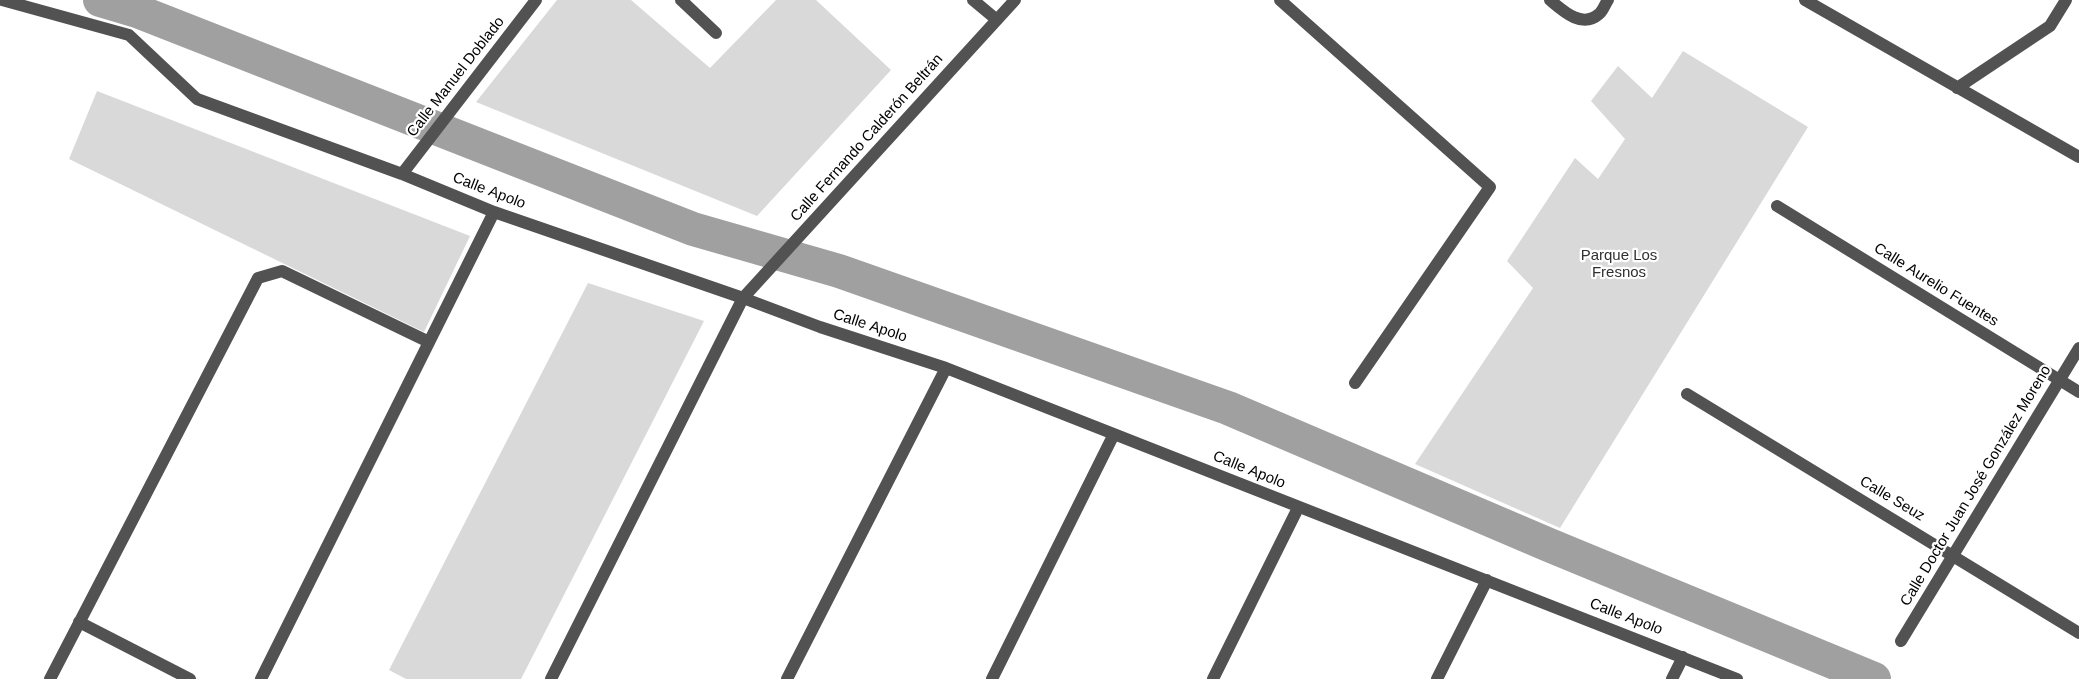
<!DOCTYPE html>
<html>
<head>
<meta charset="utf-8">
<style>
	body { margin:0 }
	canvas { display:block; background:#fff }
</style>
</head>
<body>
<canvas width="2079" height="679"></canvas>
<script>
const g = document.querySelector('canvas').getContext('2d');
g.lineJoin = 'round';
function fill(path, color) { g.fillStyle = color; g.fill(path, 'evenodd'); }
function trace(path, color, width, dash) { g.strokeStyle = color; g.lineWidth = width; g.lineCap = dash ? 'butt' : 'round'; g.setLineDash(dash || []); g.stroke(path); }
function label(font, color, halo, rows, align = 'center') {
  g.font = font + ' Helvetica,sans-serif'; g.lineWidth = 4.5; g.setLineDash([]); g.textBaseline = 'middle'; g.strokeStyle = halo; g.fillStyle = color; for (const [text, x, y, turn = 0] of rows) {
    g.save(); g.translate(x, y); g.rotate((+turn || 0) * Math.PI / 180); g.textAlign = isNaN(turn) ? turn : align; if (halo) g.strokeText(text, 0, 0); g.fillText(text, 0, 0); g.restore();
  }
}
fill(new Path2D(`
	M557,0H631L710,68L776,0H816L891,70L757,216L476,102Z
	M1683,51L1808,127L1560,528L1415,464L1533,288L1507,261L1575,158L1598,179L1625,139L1591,101L1618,66L1652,98Z
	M97,91L470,236L424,332L69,159Z
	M588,283L704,321L521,679H406L389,670Z`), '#d9d9d9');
trace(new Path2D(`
	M100,0L137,11L693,229L839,271L1228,408L1549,545L1874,679`), '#a0a0a0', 34);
trace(new Path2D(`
	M2,0L129,35L197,99L402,174L494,212L743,298L820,327L946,368L1737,679
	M681,0L716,33
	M973,0L997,20
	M1280,0L1490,187L1355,383
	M1550,0C1563,11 1582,29 1599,14C1603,11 1605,4 1608,0
	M1805,0L2079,157
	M1957,88L2050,26L2066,0
	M402,174L536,0
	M1777,206L2079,392
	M1687,394L2079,633
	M79,622L190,679
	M1901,641L2079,348
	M50,679L258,278L282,271L429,342
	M261,679L494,212
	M551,679L743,298L1015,0
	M787,679L946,368
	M992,679L1114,434
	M1213,679L1298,508
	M1437,679L1487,580
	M1672,679L1683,657`), '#525252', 12);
label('15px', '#000', '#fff', [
	["Calle Manuel Doblado",456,77,-52],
	["Calle Fernando Calderón Beltrán",867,138,-48],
	["Calle Apolo",489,191,21],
	["Calle Aurelio Fuentes",1936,285,32],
	["Calle Apolo",870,326,18],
	["Calle Apolo",1249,470,22],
	["Calle Doctor Juan José González Moreno",1976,486,-59],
	["Calle Seuz",1892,499,31],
	["Calle Apolo",1626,617,21]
]);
label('15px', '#303030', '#fff', [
	["Parque Los",1619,256],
	["Fresnos",1619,273]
]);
</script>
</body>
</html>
